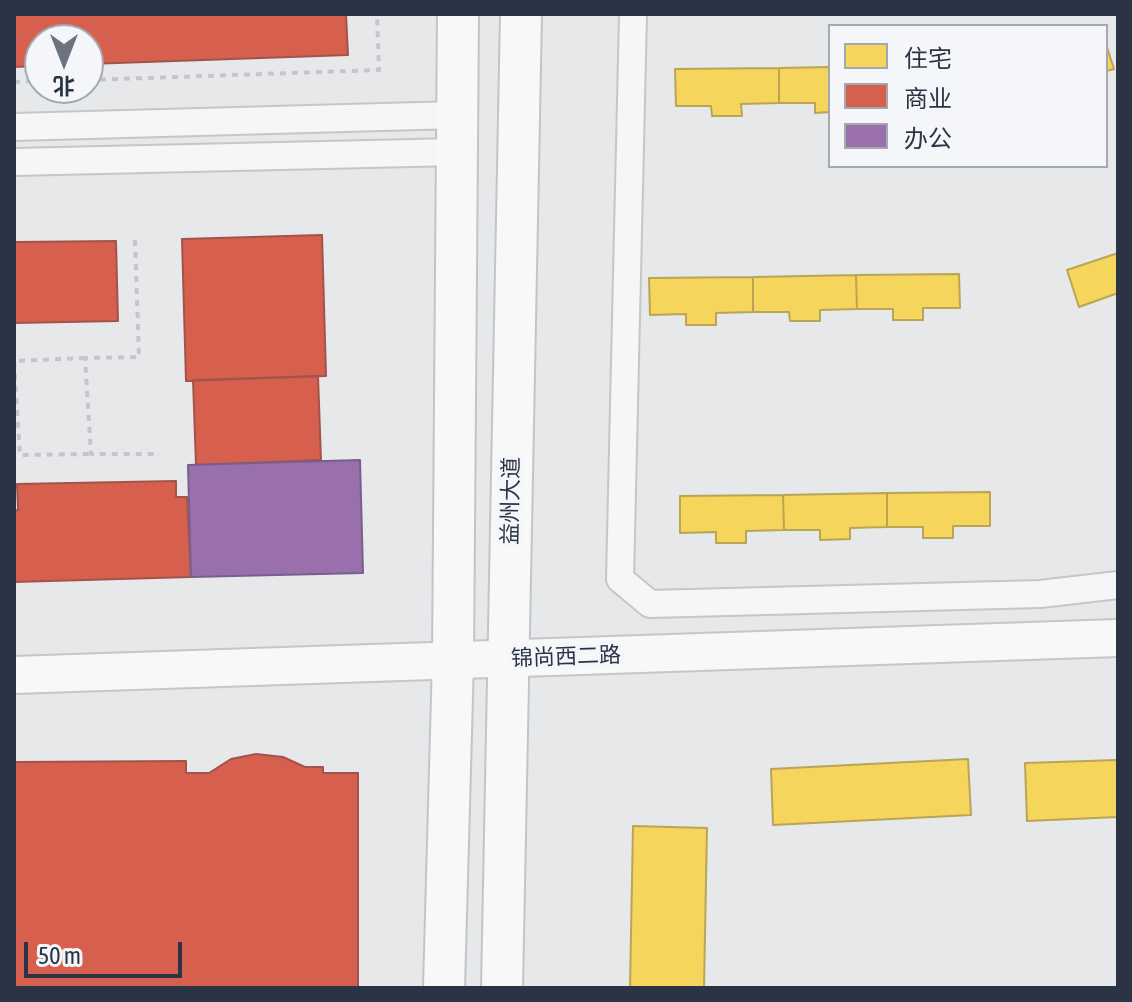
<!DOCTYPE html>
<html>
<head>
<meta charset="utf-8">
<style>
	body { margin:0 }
	#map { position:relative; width:1132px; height:1002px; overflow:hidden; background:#e6e8ea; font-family:"Asap Condensed","Noto Sans SC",sans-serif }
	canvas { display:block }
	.frame { position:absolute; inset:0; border:16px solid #2b3445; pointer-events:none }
	.legend { position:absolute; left:828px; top:24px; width:280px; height:144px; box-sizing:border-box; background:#f4f6f9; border:2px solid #a4a8b1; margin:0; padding:10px 14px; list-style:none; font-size:24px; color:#2b3445 }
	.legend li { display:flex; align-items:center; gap:16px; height:40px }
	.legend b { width:40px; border:2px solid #a4a8b1 }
	.north { position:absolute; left:24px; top:24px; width:80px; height:80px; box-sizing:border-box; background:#f4f6f9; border:2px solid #a4a8b1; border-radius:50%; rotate:180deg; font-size:22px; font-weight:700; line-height:32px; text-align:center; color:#2b3445 }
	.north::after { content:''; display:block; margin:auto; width:28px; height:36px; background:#6c737f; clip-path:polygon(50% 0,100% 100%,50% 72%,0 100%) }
	.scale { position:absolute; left:24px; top:942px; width:158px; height:36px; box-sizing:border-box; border:4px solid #2b3445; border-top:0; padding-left:10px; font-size:24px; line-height:28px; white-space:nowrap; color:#2b3445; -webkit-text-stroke:6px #f4f6f9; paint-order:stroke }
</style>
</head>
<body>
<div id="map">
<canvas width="1132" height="1002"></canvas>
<div class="frame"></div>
<ul class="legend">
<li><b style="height:22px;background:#f6d55c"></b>住宅</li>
<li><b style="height:22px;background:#d6604d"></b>商业</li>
<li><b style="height:22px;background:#9970ab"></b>办公</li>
</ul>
<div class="north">北</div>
<div class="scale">50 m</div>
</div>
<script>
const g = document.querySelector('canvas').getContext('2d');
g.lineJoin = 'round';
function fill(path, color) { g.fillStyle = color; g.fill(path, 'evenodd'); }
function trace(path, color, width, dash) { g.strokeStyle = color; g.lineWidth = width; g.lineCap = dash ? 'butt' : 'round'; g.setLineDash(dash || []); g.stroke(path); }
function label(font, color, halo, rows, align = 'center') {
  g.font = font + ' "Asap Condensed","Noto Sans SC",sans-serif'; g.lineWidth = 8; g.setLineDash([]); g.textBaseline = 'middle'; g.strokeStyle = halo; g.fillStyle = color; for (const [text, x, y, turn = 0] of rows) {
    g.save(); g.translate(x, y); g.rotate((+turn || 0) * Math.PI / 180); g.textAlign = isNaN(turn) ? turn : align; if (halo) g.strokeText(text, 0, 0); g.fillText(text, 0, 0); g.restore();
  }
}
const homes = new Path2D(`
	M1106,44L1114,69L1106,71Z
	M830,67V112L815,113V103H779V68Z
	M779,68V103L741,104L742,116H712L711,106H676L675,69Z
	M1118,253V293L1079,307L1067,270Z
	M959,274L960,308H923V320H893V309H857L856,275Z
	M856,275L857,309L820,310V321H790L789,312H753V277Z
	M753,277V312L716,313V325H686V314L650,315L649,278Z
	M990,492V526H953V538H923V527H887V493Z
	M887,493V527L850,528V539L820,540V530H784L783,495Z
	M783,495L784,530L746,531V543H716V532L680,533V496Z
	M968,759L971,815L773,825L771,769Z
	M1118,760V817L1027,821L1025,763Z
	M633,826L707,828L704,988H630Z`);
fill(homes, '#f6d55c');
trace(homes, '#b9a555', 2);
const shops = new Path2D(`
	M14,14H346L348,55L88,64V40H40V66L14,67Z
	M322,235L326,376L186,381L182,239Z
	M116,241L118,321L14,323V242Z
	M318,376L321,460L196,465L193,380Z
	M176,481V497H187L191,577L14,582V511L18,510L17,484Z
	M256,754L283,757L305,767H323V773H358V988H14V762L186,761V773H209L231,759Z`);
fill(shops, '#d6604d');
trace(shops, '#a3534b', 2);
const offices = new Path2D(`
	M360,460L363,573L191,577L188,465Z`);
fill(offices, '#9970ab');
trace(offices, '#785e8c', 2);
const street = new Path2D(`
	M633,14L620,579L650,604L1040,594L1118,585
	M14,127L457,115
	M14,162L457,152`);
const secondary = new Path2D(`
	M14,675L1118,638`);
const primary = new Path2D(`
	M444,988L453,660L458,14
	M502,988L521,14`);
trace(street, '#c4c6c8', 30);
trace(secondary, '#c4c6c8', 40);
trace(primary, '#c2c5c8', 44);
trace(new Path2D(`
	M88,80L379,70L377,14
	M14,82L40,81
	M135,240L139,357L85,358L91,454H160
	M85,358L14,361L20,455L91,454`), '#c5c6ca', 4, [6, 6]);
trace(street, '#f5f6f7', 26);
trace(secondary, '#f8f8f8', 36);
trace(primary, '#f8f8f8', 40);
label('22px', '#2b3445', '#f4f6f9', [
	["益州大道",511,501,-89],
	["锦尚西二路",566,657,-2]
]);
</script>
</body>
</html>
